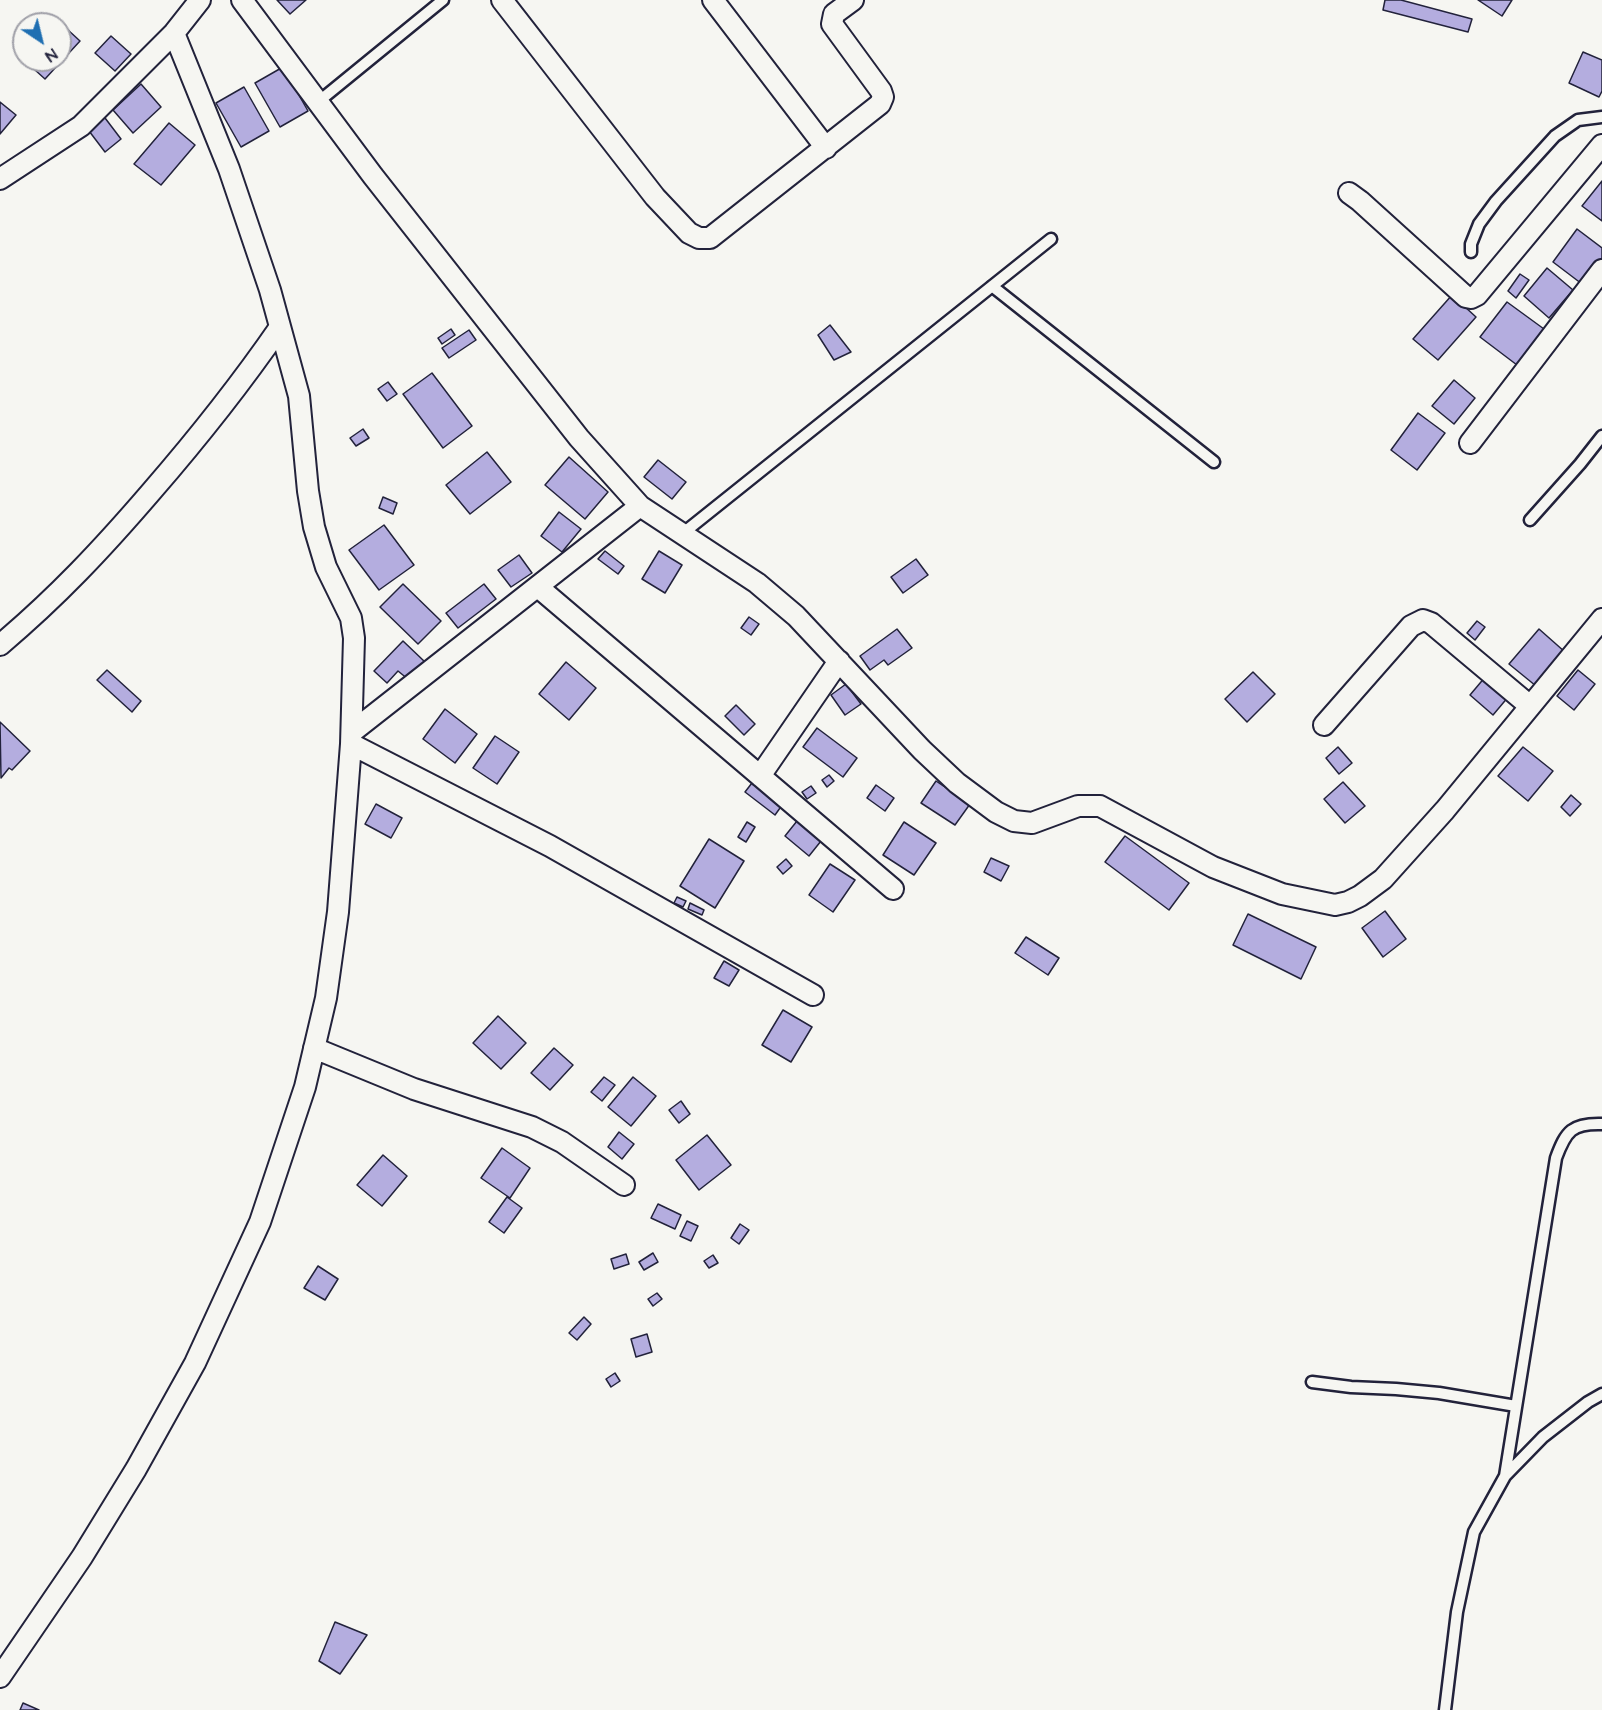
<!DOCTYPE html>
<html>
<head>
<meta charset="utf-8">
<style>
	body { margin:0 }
	#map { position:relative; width:1602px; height:1710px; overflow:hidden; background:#f6f6f2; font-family:"Architects Daughter",sans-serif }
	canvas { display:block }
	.north { position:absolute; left:12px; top:12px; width:60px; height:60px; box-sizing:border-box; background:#f6f6f2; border:2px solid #a1a1a9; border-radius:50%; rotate:145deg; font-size:16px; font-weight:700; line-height:24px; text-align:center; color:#22223b }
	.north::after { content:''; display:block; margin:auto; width:21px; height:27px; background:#1f6fb2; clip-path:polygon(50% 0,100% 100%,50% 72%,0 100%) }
</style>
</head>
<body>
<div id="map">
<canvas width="1602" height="1710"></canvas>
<div class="north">N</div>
</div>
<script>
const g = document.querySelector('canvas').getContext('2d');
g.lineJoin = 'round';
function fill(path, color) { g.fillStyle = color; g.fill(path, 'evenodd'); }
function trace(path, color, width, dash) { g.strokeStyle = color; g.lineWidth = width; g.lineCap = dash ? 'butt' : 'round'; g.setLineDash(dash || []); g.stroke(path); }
const building = new Path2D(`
	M277,0H306L290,14Z
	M1385,0H1401L1472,19L1468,32L1383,10Z
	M1478,0H1512L1502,16Z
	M55,18L80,41L45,79L24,60H60V24H50Z
	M111,36L131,54L115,71L95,53Z
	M1583,52L1602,60V91L1599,97L1569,83Z
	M283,67L308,111L280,127L255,83Z
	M141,84L161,107L133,133L113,110Z
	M244,87L269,131L241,147L216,103Z
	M0,102L16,115L0,134Z
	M102,114L121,139L105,152L86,127Z
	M169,123L195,145L161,185L134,164Z
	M1602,181V221L1582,206Z
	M1577,229L1602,248V258L1582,284L1553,262Z
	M1547,268L1573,290L1549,318L1524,296Z
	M1520,274L1529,280L1516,298L1508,291Z
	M1452,295L1476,317L1438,360L1413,339Z
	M1507,302L1544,329L1517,365L1480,337Z
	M830,325L851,352L834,360L818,335Z
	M451,329L455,335L442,344L438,338Z
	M469,330L476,340L449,358L442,348Z
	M432,373L472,426L443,448L403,394Z
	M1454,380L1475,398L1454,424L1432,406Z
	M388,382L397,394L387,401L378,389Z
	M1418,413L1445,433L1417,470L1391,450Z
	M363,429L369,438L356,446L350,438Z
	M487,452L511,482L470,514L446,485Z
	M569,457L608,492L585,519L545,485Z
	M658,460L686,482L672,499L644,477Z
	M383,497L397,503L393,514L379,508Z
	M559,512L581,529L562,552L541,536Z
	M384,525L414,565L379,590L349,550Z
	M605,551L624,566L618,574L598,559Z
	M659,551L682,565L665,593L642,579Z
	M519,555L532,573L511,587L498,570Z
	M916,559L928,575L903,593L891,577Z
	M403,584L441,621L418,644L380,607Z
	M484,584L496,599L458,628L446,613Z
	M749,617L759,624L751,635L741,628Z
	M1477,621L1485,627L1475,640L1467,633Z
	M897,629L912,648L888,665L884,660L870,670L860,656Z
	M1539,629L1565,652L1536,686L1509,664Z
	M403,641L425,662L409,680L398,671L387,683L374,671Z
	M566,662L596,688L569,720L539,694Z
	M107,670L141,701L132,712L97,680Z
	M1578,670L1595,684L1574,710L1557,696Z
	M1253,672L1275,694L1247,722L1225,699Z
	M1486,676L1509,696L1493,715L1470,695Z
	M846,684L861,704L845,715L831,695Z
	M736,705L755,724L744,735L725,716Z
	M445,709L477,734L455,763L423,739Z
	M0,722L30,751L12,770L9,768L1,778Z
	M817,728L857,758L843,777L803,747Z
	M495,736L519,752L497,784L473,768Z
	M1338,747L1352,763L1339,774L1326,758Z
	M1523,747L1553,771L1528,801L1498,776Z
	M829,775L834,781L827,787L822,780Z
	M755,779L785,801L775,815L745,792Z
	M936,781L970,804L955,825L921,803Z
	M1343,782L1365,806L1345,823L1324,799Z
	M876,785L894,798L885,811L867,798Z
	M811,786L816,793L807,799L802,792Z
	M1571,795L1581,804L1570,816L1561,807Z
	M376,804L402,818L391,838L365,824Z
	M801,816L825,836L809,856L785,836Z
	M747,822L755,827L746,842L738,837Z
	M904,822L936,843L914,875L883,855Z
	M1125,836L1189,883L1169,910L1105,862Z
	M709,839L744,861L715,908L680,886Z
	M991,858L1009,866L1001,881L984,872Z
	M786,859L792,866L783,874L777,867Z
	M830,864L855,880L833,912L809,895Z
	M677,897L686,901L683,907L674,903Z
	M690,903L704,910L702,915L688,909Z
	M1385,911L1406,939L1383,957L1362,928Z
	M1248,914L1316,947L1301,979L1233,945Z
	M1026,937L1059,958L1048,975L1015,953Z
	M724,961L739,970L729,986L714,978Z
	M783,1010L812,1027L791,1062L762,1045Z
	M498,1016L526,1043L501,1069L473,1043Z
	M554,1048L573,1065L550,1090L531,1073Z
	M604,1077L615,1085L602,1101L591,1092Z
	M633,1077L656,1096L631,1126L608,1107Z
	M681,1101L690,1114L679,1123L669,1110Z
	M619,1132L634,1144L622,1159L608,1147Z
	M707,1135L731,1165L699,1190L676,1160Z
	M502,1148L530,1168L510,1198L481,1178Z
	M383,1155L407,1176L382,1206L357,1185Z
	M507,1197L522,1208L504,1233L489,1222Z
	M658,1204L681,1215L675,1229L651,1218Z
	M687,1221L698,1226L691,1241L680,1236Z
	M740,1224L749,1230L739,1244L731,1238Z
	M653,1253L658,1262L644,1270L639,1262Z
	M626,1254L629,1264L614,1269L611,1259Z
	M713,1255L718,1263L709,1268L704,1261Z
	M318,1266L338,1279L325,1300L304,1288Z
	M657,1293L662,1299L653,1306L648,1299Z
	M584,1317L591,1324L577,1340L569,1333Z
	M647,1334L652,1352L636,1357L631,1339Z
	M615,1373L620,1381L611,1387L606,1379Z
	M335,1622L367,1635L340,1674L319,1661Z
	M23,1703L39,1710H20Z`);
fill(building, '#b4addf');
trace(building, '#22223b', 1.5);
const lane = new Path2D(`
	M318,102L443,0
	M1471,252V244L1479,224L1496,201L1555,136L1578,120L1602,117
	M992,286L1214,462
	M1530,520L1580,464L1602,436
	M682,534L1051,239
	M1312,1382L1351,1387L1396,1389L1439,1393L1516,1406
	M1505,1476L1556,1158C1566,1131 1572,1123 1602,1124
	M1445,1710L1457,1612L1474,1532L1505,1476L1543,1437L1588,1402L1602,1394`);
const street = new Path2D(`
	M242,0L373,176L579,438L640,506L757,583L796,616L922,750L957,783L996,812L1014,821L1032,823L1078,806H1100L1213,867L1282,894L1335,905L1348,902L1360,896L1383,879L1445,810L1602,619
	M502,0L655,197L689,233L699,238H710L880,104L883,97L881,91L832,24L834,14L853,0
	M713,0L826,148
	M0,179L81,126L174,33L200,0
	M1349,193L1360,201L1466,297L1471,298L1477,295L1602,145
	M1470,443L1602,270
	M538,587L893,889
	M0,645C57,597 102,549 151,492C197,439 240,385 280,327
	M1324,725L1411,626L1423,620L1431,623L1530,706
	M352,732L640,506
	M351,744L550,846L813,995
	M760,776L839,661
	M314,1048L414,1089L532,1127L562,1142L624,1185
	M0,1677L82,1557L136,1469L195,1363L260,1222L305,1087L326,998L338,912L351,744L354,638L351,618L326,567L314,527L308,491L299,396L270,290L229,169L174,33`);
trace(lane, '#22223b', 15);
trace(street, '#22223b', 24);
trace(lane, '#f6f6f2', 10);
trace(street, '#f6f6f2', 20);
</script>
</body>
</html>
